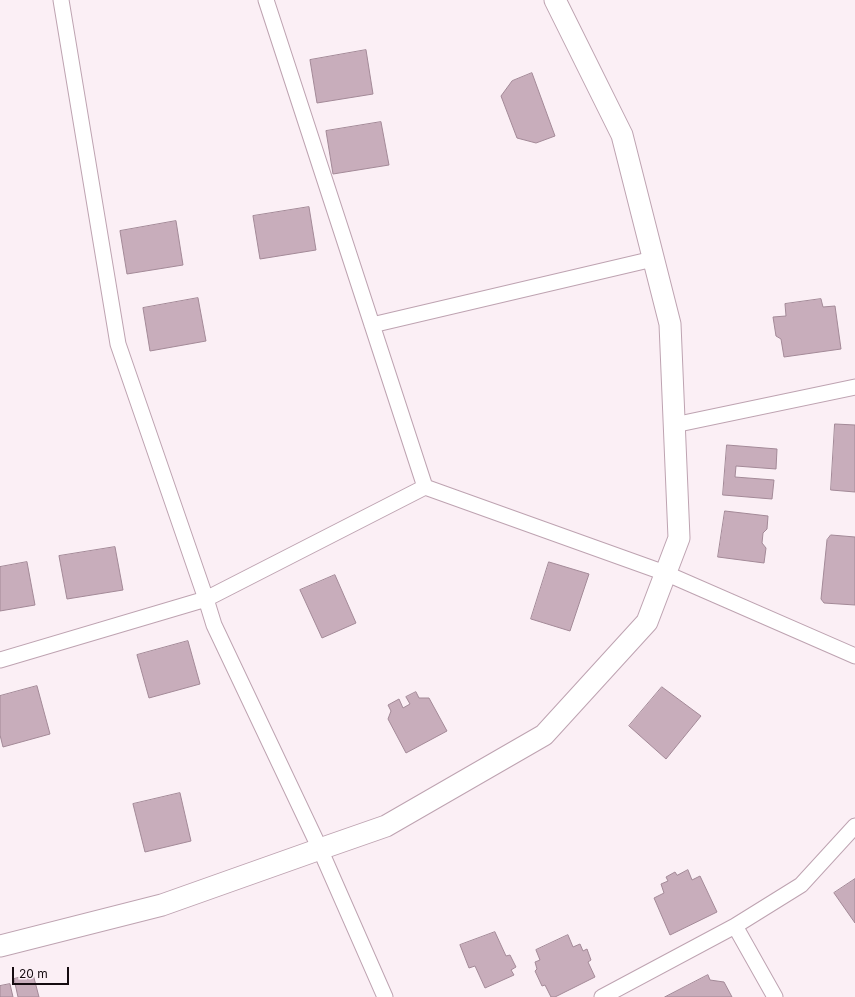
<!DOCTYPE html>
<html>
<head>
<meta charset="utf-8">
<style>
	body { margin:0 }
	#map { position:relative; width:855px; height:997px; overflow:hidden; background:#fbeff5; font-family:Inter,sans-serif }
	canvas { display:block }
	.scale { position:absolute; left:12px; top:967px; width:57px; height:18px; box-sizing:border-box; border:2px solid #150b10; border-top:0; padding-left:5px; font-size:12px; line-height:14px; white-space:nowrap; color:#150b10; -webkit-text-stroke:3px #fbeff5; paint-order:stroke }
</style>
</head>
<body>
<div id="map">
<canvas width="855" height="997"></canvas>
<div class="scale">20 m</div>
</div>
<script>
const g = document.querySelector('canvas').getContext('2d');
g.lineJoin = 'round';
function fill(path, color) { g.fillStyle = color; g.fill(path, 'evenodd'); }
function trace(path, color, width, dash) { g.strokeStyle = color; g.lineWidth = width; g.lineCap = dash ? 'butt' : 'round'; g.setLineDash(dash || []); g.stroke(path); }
const building = new Path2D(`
	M366,50L373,94L317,103L310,60Z
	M532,73L555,136L536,143L517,138L501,96L512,81Z
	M381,122L389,165L333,174L326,131Z
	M309,207L316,250L260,259L253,216Z
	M176,221L183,265L127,274L120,231Z
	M198,298L206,341L150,351L143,308Z
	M821,299L823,307L835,306L841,349L784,357L781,339L776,336L773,317L786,316L785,304Z
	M835,424L855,425V492L831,490Z
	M727,445L777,449L776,469L736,466L735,477L774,480L772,499L723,495Z
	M725,511L768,516L767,529L763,533L762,543L766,548L764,563L718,557Z
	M831,535L855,537V605L824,603L821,599L827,540Z
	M115,547L123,590L67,599L59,556Z
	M27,562L35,605L0,611V567Z
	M549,562L589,574L570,631L531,619Z
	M335,575L356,623L322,638L300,590Z
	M188,641L200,684L149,698L137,655Z
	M37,686L50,734L3,747L0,735V696Z
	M662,687L701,716L666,759L629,726Z
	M416,692L419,698H429L447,731L406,753L388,719L391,711L388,705L399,699L403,708L410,704L406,697Z
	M180,793L191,841L145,852L133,804Z
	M688,870L692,880L700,876L717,912L670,935L654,898L664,893L661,884L668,881L666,877L675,872L677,875Z
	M855,879V923L834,893Z
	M495,932L506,956L510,955L516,967L511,970L514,975L485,988L475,966L469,968L460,945Z
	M568,935L573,947L580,944L583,951L587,949L591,960L588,962L595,977L555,997H551L545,985L542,986L535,971L537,969L535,962L540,960L536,950Z
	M33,974L39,997H18L14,979Z
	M708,975L710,980L724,982L732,997H665Z
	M10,984L13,997H0V986Z`);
fill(building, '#c8adbb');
trace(building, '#a38997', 1);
const street = new Path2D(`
	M266,0L425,487
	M372,325L653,259
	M674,425L855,387
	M0,660L206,599L118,344L61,0
	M735,926L775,997
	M385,997L320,849L214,625L206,599L425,487L665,573L855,656
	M602,997L735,926L801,885L855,826`);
const secondary = new Path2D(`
	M0,946L162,905L320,849L386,826L544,735L647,622L679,538L670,324L622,135L555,0`);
trace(street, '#bea3b1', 17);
trace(secondary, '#bea3b1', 23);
trace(street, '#fff', 15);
trace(secondary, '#fff', 21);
</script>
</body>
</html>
